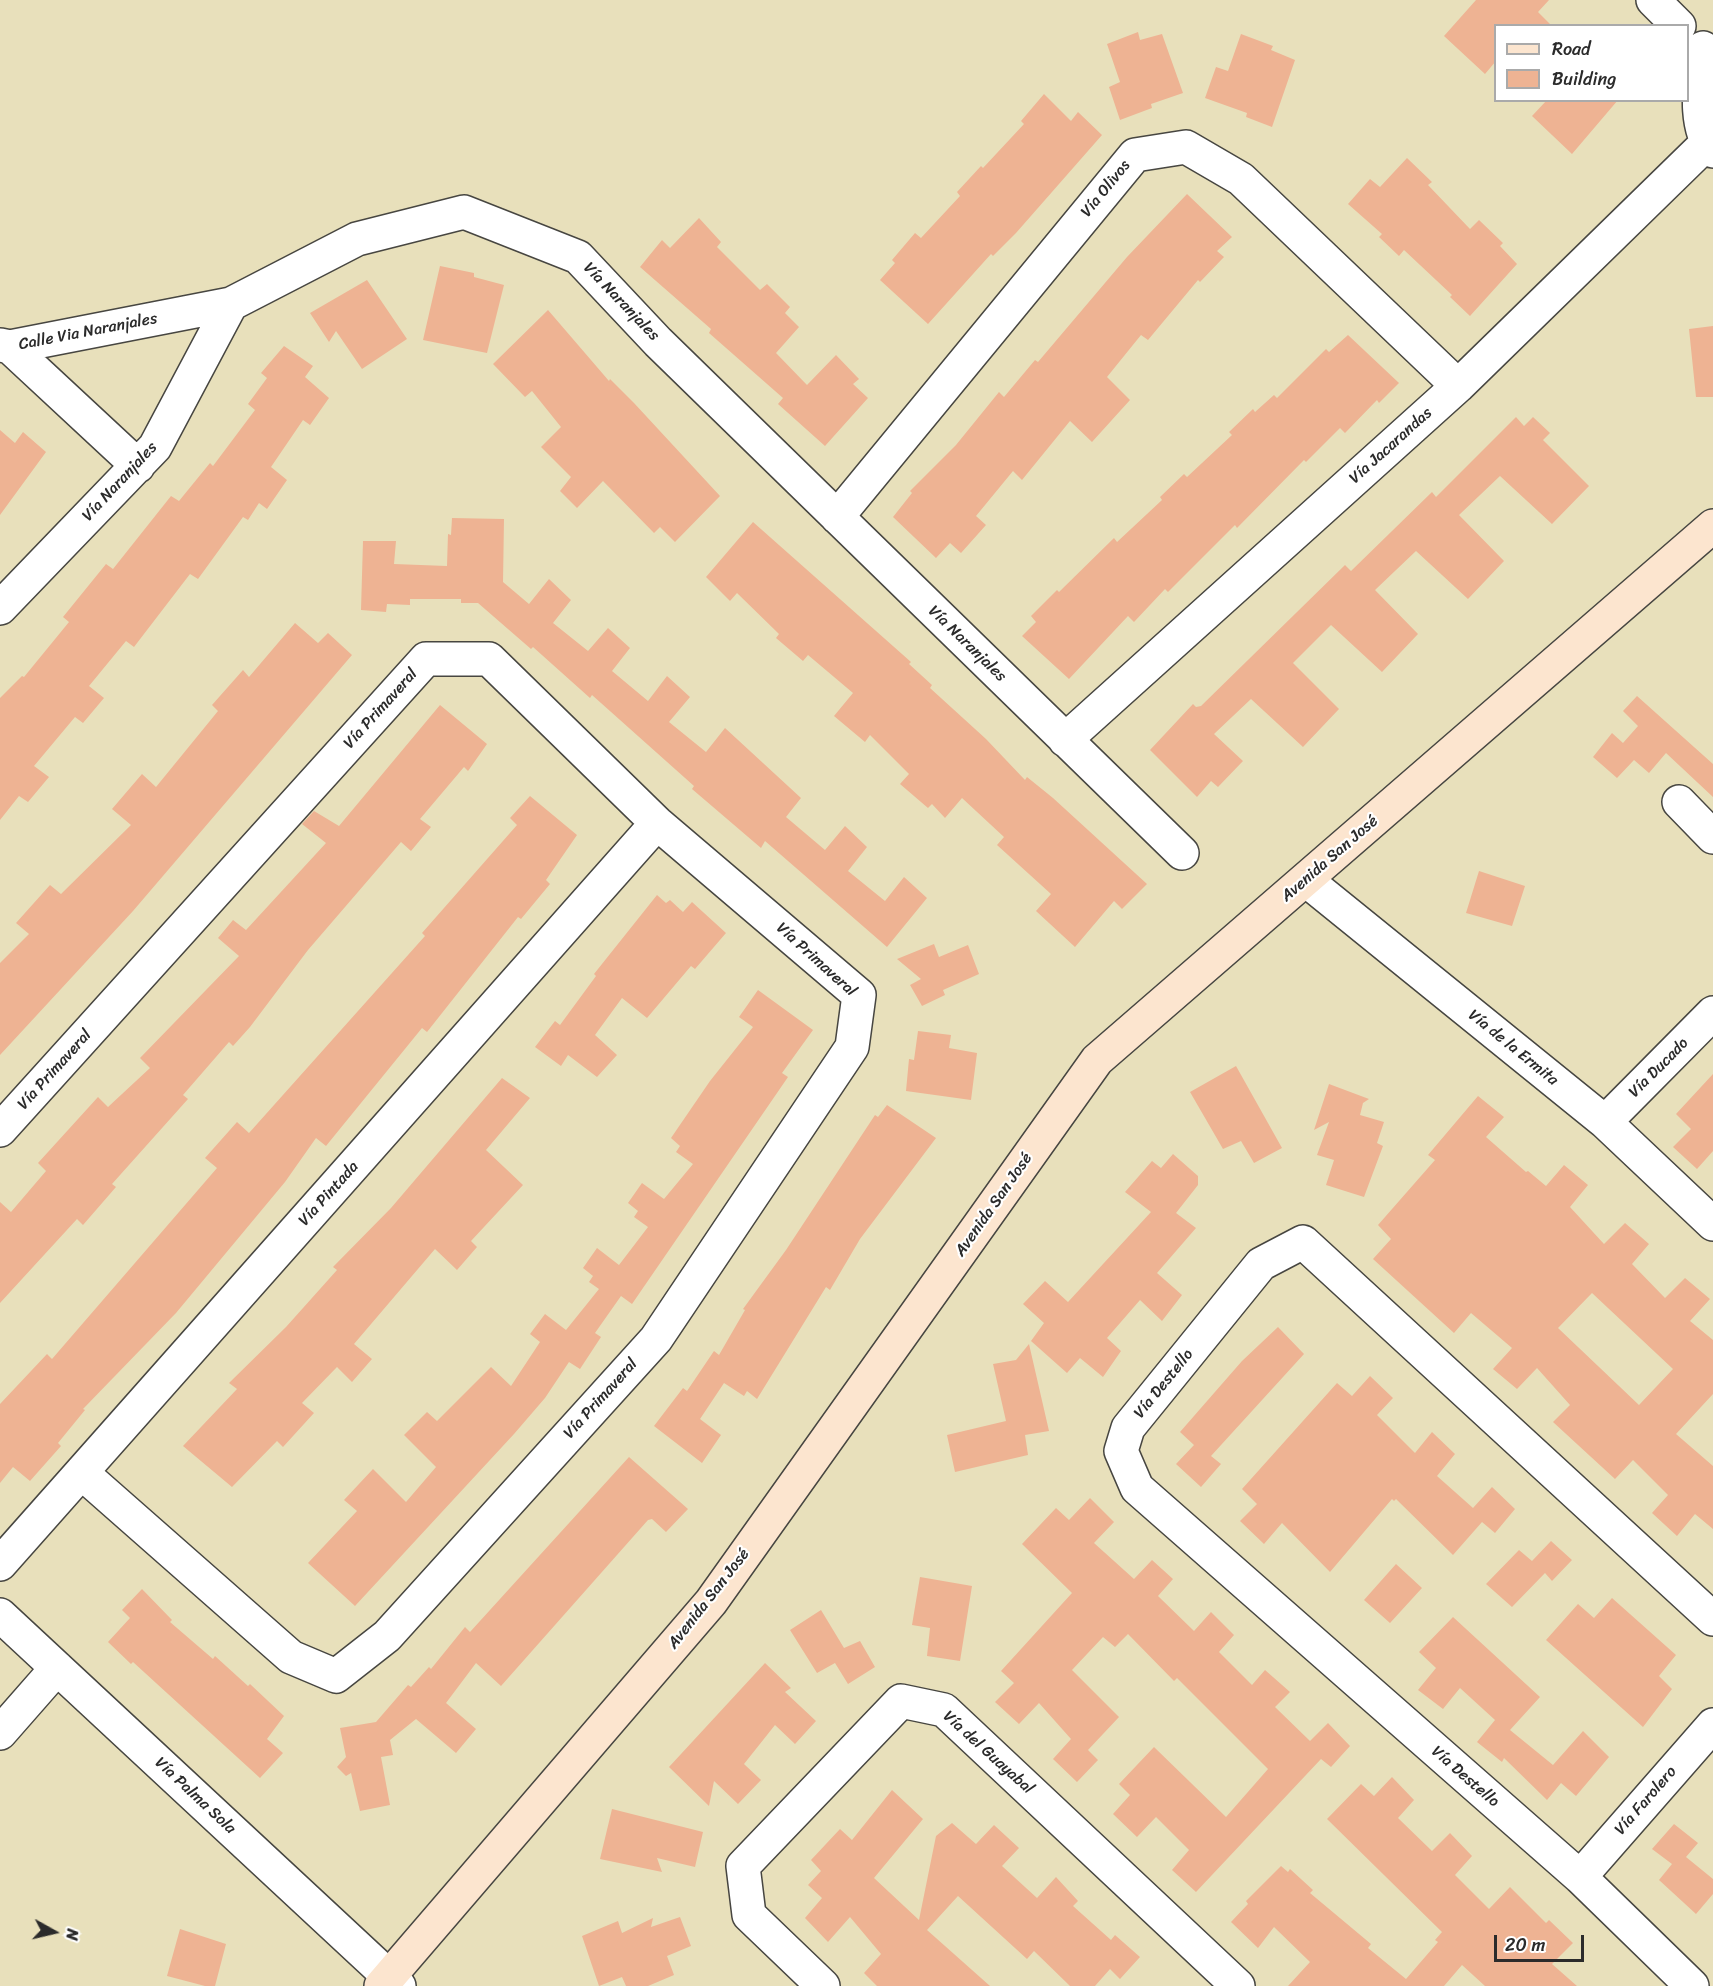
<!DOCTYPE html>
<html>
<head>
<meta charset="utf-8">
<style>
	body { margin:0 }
	#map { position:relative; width:1713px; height:1986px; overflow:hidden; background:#e8e0bb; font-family:Sriracha,sans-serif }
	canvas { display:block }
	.legend { position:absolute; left:1494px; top:24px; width:195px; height:78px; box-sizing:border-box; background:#fff; border:2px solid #aaa; margin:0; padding:8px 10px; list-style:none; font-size:18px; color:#2b2b2b }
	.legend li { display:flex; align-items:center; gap:12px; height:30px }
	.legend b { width:30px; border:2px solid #aaa }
	.north { position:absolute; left:24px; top:1902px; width:60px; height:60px; -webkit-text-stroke:4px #fff; paint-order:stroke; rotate:98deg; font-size:16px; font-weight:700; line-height:24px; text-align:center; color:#2b2b2b }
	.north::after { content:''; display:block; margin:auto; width:21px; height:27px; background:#2b2b2b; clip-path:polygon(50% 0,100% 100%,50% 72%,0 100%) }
	.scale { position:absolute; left:1494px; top:1935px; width:90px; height:27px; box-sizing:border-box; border:3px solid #2b2b2b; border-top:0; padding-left:8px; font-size:18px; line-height:21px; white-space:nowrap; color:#2b2b2b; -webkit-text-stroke:4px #fff; paint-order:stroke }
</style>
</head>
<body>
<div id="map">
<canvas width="1713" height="1986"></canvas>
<ul class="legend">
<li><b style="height:8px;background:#fce5cf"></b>Road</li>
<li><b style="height:16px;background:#eeb393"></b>Building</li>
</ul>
<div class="north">N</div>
<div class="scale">20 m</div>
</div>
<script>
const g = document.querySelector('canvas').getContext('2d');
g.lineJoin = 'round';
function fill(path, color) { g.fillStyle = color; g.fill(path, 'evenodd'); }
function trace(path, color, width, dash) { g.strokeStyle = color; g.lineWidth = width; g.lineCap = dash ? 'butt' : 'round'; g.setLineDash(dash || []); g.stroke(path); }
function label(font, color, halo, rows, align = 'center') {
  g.font = font + ' Sriracha,sans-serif'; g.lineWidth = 4.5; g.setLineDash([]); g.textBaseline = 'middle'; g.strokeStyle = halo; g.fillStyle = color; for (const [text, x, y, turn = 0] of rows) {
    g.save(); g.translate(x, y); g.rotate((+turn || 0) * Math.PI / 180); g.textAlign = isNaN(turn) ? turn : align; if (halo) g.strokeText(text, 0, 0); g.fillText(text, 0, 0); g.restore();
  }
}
fill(new Path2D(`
	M1476,0H1549L1538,12L1552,26H1496V61L1485,74L1444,36Z
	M1138,32L1140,40L1162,34L1183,93L1151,104L1152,108L1120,120L1109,87L1120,82L1107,44Z
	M1241,34L1273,46L1271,50L1295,60L1272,127L1246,117L1247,113L1205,98L1216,67L1228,71Z
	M1044,94L1071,121L1078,112L1102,135L1016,233L993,256L991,254L928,324L880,280L895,263L892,260L915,233L921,238L960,196L957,192L981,166L983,168L1024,124L1021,121Z
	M1547,100H1618L1572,154L1532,116Z
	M1407,158L1432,182L1428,185L1470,229L1479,220L1503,243L1500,246L1517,264L1470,316L1450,297L1452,295L1404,250L1399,256L1379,237L1382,234L1348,204L1370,179L1380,187Z
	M1187,194L1232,237L1217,251L1224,257L1200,282L1198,280L1148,340L1141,335L1107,377L1130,400L1092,442L1070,421L1022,480L1013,471L976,516L986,525L961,553L950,543L936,558L893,517L912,493L910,491L956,445L999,392L1004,397L1035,360L1038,362L1127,257Z
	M699,218L721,242L717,247L760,290L767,284L790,307L785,313L799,327L776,353L807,385L836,355L859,379L853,384L868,398L825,446L778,404L783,398L709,333L711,329L640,267L662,240L670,248Z
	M440,266L474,273V277L504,285L487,353L423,340Z
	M367,280L407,339L362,369L336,331L329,342L310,313Z
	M548,310L609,381L610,379L634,403L720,496L675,542L660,527L654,533L603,481L577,508L560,491L571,477L541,447L561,427L532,391L525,397L493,364Z
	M1713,326V397H1696L1689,329Z
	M1348,335L1399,383L1379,403L1377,400L1345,433L1340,428L1306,462L1304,460L1237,528L1235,525L1168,592L1165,589L1134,622L1128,616L1069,679L1022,636L1036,622L1031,616L1057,590L1059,592L1114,538L1117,542L1162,500L1160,497L1184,474L1187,477L1232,435L1229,432L1253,409L1255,412L1274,395L1277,398L1326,349L1329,352Z
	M284,346L313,366L305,377L329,398L310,425L303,420L271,467L287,480L267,509L259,503L248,520L243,517L198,579L190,574L134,647L126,641L89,686L104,698L83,723L75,717L34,766L49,777L28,802L19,796L0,820V698L22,676L24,677L69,622L63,617L106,564L113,569L171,496L179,501L210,463L213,466L255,410L248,404L267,378L261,373Z
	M1516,417L1524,426L1533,417L1550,433L1543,440L1589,486L1552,524L1500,476L1459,515L1504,561L1468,599L1416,551L1375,590L1418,634L1382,672L1331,625L1293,663L1339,709L1303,747L1251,699L1214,734L1243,761L1218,787L1211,781L1197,797L1150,750L1193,704L1196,707L1201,706L1345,565L1351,571L1432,492L1436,497Z
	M0,430L15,443L23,432L46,452L0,515Z
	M452,518L504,519L503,582L529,604L549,579L571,600L553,623L588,651L608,628L630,648L612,671L648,701L667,676L690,697L669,722L706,752L725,728L801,798L786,817L825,850L845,826L867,847L848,871L885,901L904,877L927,898L887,947L765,841L761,848L692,789L694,786L592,695L590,698L533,647L531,649L478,603H461V599H410V605L387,604L386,612L361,610L363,541H396L394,564L447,566L448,534L451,535Z
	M753,522L911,662L909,664L932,685L930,688L986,739L1025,780L1027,777L1053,798L1147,884L1122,909L1114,901L1075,947L1036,911L1051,894L997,845L1004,837L962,798L945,818L932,804L928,808L900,784L909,774L870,735L865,742L834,716L853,693L808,655L803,661L776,638L779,634L737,593L730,601L706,577Z
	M295,623L318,643L328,633L352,655L133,911L0,1055V963L29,934L16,923L50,885L61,894L131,825L112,809L142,774L156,787L218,711L212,705L243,670L249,677Z
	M1637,696L1713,764V797L1666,753L1649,773L1634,760L1617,778L1593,757L1612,733L1623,743L1638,726L1623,711Z
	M440,705L487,744L468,771L464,767L420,819L431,827L411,851L401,842L308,950L250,1027L233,1046L229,1042L183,1095L188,1099L112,1184L116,1187L83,1225L77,1219L0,1303V1202L11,1212L46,1171L38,1163L98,1097L108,1107L150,1068L140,1058L239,956L218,938L233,920L246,930L326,843L302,824L314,811L339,826Z
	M530,796L577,835L546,880L550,884L521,919L518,917L427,1032L422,1028L326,1146L316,1138L285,1182L176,1313L83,1409L85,1410L58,1443L61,1446L30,1481L13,1467L0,1483V1404L47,1354L52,1359L217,1168L205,1158L237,1122L249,1133L425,936L422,933L517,825L510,818Z
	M1479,871L1525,886L1512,926L1466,913Z
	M657,895L666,903L670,900L683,912L692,902L726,933L695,969L691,966L647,1018L622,998L595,1035L617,1055L597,1077L568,1055L561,1066L535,1047L555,1021L560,1025L596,976L594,974Z
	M934,944L939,957L968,945L979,974L943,990L945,995L922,1006L910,985L921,979L897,959Z
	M758,990L813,1030L782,1073L788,1077L632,1304L621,1296L595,1333L601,1337L580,1369L569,1362L545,1398L514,1434L355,1606L308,1563L357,1511L344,1500L373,1469L406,1502L436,1467L404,1435L427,1412L437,1421L491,1367L511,1386L540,1342L530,1334L545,1314L566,1330L599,1289L589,1282L593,1276L583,1268L597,1248L619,1265L648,1227L634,1217L638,1211L628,1203L642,1183L664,1199L693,1164L676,1152L680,1146L671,1138L710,1081L753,1027L739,1017Z
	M918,1031L951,1035L949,1048L977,1053L971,1100L906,1091L909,1059L914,1060Z
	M1236,1066L1282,1148L1254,1163L1241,1141L1223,1149L1190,1092Z
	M1713,1074V1151L1697,1169L1673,1147L1691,1129L1676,1114Z
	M502,1078L530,1098L486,1150L523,1185L471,1241L477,1247L457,1270L435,1249L354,1344L372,1359L352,1382L337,1367L302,1403L314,1413L283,1447L277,1441L232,1487L183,1446L237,1389L229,1383L286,1327L337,1270L333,1267L391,1208Z
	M1329,1084L1369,1099L1363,1103L1360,1115L1384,1122L1377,1143L1383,1146L1364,1197L1326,1185L1334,1160L1317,1155L1329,1122L1314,1130Z
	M1478,1096L1504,1117L1486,1137L1526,1172L1528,1171L1546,1186L1564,1165L1588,1185L1570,1207L1604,1244L1625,1223L1649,1244L1632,1264L1665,1298L1685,1278L1710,1299L1690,1321L1713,1340V1394L1676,1434L1713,1466V1529L1695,1514L1677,1536L1652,1513L1668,1495L1633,1460L1615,1479L1553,1422L1570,1405L1537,1368L1517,1389L1493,1369L1512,1348L1471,1313L1454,1333L1373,1259L1391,1239L1378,1225L1435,1160L1428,1155ZM1592,1293L1673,1369L1639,1405L1558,1328Z
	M887,1105L936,1138L860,1239L830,1290L826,1287L757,1399L747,1391L744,1396L724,1383L700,1419L721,1435L702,1463L654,1426L683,1388L687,1391L714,1351L719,1355L745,1310L743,1309L786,1250L875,1115L878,1117Z
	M1173,1154L1198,1176V1185L1176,1213L1196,1228L1157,1273L1182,1295L1162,1321L1140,1300L1107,1338L1121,1351L1103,1377L1080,1358L1067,1373L1031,1341L1044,1323L1023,1304L1045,1281L1068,1302L1151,1212L1125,1192L1152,1161L1161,1168Z
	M1278,1327L1304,1354L1211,1456L1221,1464L1201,1487L1176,1464L1194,1445L1180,1432L1242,1361Z
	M1029,1344L1049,1431L1025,1435L1028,1455L955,1472L947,1435L1006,1421L993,1364L1016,1360Z
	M1370,1376L1393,1398L1377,1415L1415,1453L1432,1432L1455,1454L1437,1476L1473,1508L1492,1487L1515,1509L1495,1533L1482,1522L1453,1555L1396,1499L1394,1501L1392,1499L1330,1572L1282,1523L1264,1544L1240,1521L1257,1504L1242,1489L1337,1383L1352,1396Z
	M629,1457L688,1509L666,1532L652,1519L648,1520L501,1686L476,1663L446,1703L476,1729L456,1753L416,1719L390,1740L393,1755L381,1757L390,1805L360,1811L351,1773L346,1776L337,1767L346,1757L340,1728L376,1722L408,1685L411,1687L429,1667L431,1669L465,1627L470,1632Z
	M1090,1498L1114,1522L1094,1543L1134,1579L1152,1560L1173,1579L1158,1596L1194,1631L1211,1612L1234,1635L1219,1652L1252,1685L1265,1670L1290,1692L1275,1707L1310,1741L1328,1723L1350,1746L1331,1767L1321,1759L1196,1892L1172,1870L1189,1850L1156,1817L1137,1837L1113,1814L1130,1795L1119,1784L1154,1747L1226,1817L1268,1769L1177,1678L1174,1681L1128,1634L1115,1647L1103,1637L1072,1670L1119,1717L1088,1750L1098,1760L1077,1782L1053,1759L1071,1739L1039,1703L1019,1724L995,1702L1014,1683L1001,1671L1072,1593L1022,1544L1056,1508L1069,1520Z
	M1551,1541L1572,1560L1552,1581L1545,1573L1512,1607L1486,1584L1519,1550L1532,1561Z
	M1396,1564L1422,1588L1390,1623L1364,1600Z
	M920,1577L972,1586L960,1661L927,1656L930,1628L912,1625Z
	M142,1589L172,1620L170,1622L213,1659L215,1656L248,1686L250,1684L284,1716L267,1739L283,1753L260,1778L133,1662L131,1664L108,1642L130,1618L122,1610Z
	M1612,1598L1676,1655L1659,1676L1672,1689L1643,1727L1546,1640L1578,1604L1594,1618Z
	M821,1610L844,1648L860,1641L875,1667L848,1684L835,1663L817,1673L790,1630Z
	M1453,1617L1540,1697L1510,1730L1553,1765L1583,1731L1609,1757L1576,1796L1561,1783L1547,1800L1504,1758L1502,1762L1477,1742L1495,1720L1460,1688L1443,1709L1418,1690L1436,1668L1419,1652Z
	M765,1663L791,1688L785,1692L816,1721L795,1744L775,1725L744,1764L761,1780L738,1804L714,1781L709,1806L669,1767Z
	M1392,1777L1414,1800L1398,1818L1432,1851L1450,1833L1472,1856L1455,1875L1489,1909L1510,1887L1546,1923L1549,1920L1573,1943L1552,1964L1577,1986H1485L1462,1965L1444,1986H1288L1310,1962L1274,1927L1258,1948L1231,1922L1248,1904L1246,1901L1281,1866L1288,1872L1290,1869L1313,1890L1310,1893L1371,1944L1368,1948L1406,1979L1438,1942L1435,1940L1442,1932L1327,1819L1361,1784L1374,1796Z
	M892,1790L923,1819L874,1878L919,1920L936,1836L952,1823L976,1844L994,1825L1019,1848L1002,1866L1037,1898L1056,1877L1078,1901L1073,1906L1111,1940L1115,1935L1140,1957L1120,1979L1110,1969L1095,1986H1070L1034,1951L1027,1959L958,1896L927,1930L990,1986H877L864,1973L881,1954L850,1917L828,1942L805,1918L822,1898L808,1885L821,1871L811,1860L840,1829L852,1840Z
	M612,1809L703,1832L695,1867L657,1858L662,1872L600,1859Z
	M1674,1824L1698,1843L1686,1857L1713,1879V1894L1696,1914L1659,1880L1672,1864L1652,1849Z
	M680,1917L691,1946L667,1956L674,1975L648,1986H626L622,1977L599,1986L582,1936L618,1921L622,1933L653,1918L651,1927Z
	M180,1929L226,1944L215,1986H205L167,1976Z`), '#eeb393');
const street = new Path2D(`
	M1653,0L1679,26
	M1703,48C1701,79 1692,124 1713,151
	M0,345L10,347L231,304
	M10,347L138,466
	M837,517L1135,155L1186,147L1241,179L1458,386
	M0,608L155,447L231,304L357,239L464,212L578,257L658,342L1182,853
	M1065,740L1458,386L1707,143
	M1679,802L1713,837
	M1306,880L1605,1122L1713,1224
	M1605,1122L1713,1013
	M0,1130L426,659H489L657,823L859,995L852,1047L656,1339L387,1636L336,1676L291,1657L82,1473
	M0,1564L657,823
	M0,1615L399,1986
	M0,1733L57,1668
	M1580,1877L1713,1725
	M823,1986L749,1915L743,1866L901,1701L944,1710L1238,1986
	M1692,1986L1580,1877L1137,1488L1121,1451L1128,1428L1261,1264L1303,1242L1713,1619`);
const secondary = new Path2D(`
	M381,1986L711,1602L1097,1060L1713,526`);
trace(street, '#474641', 36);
trace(secondary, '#474641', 36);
trace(street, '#fff', 33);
trace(secondary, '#fce5cf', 33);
label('16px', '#2b2b2b', '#fff', [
	["Vía Olivos",1106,189,-51],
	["Vía Naranjales",621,302,46],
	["Calle Via Naranjales",88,332,-11],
	["Vía Jacarandas",1391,446,-42],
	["Vía Naranjales",120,482,-47],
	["Vía Naranjales",967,644,44],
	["Vía Primaveral",381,709,-48],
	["Avenida San José",1330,859,-41],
	["Vía Primaveral",816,960,42],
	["Vía de la Ermita",1513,1048,39],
	["Vía Ducado",1659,1068,-45],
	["Vía Primaveral",55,1070,-48],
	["Vía Pintada",329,1194,-48],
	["Avenida San José",994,1205,-55],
	["Vía Destello",1164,1384,-51],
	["Vía Primaveral",601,1399,-48],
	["Avenida San José",709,1599,-52],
	["Vía del Guayabal",988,1753,42],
	["Vía Destello",1465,1777,41],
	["Vía Palma Sola",195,1796,43],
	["Vía Farolero",1646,1801,-49]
]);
</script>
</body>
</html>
